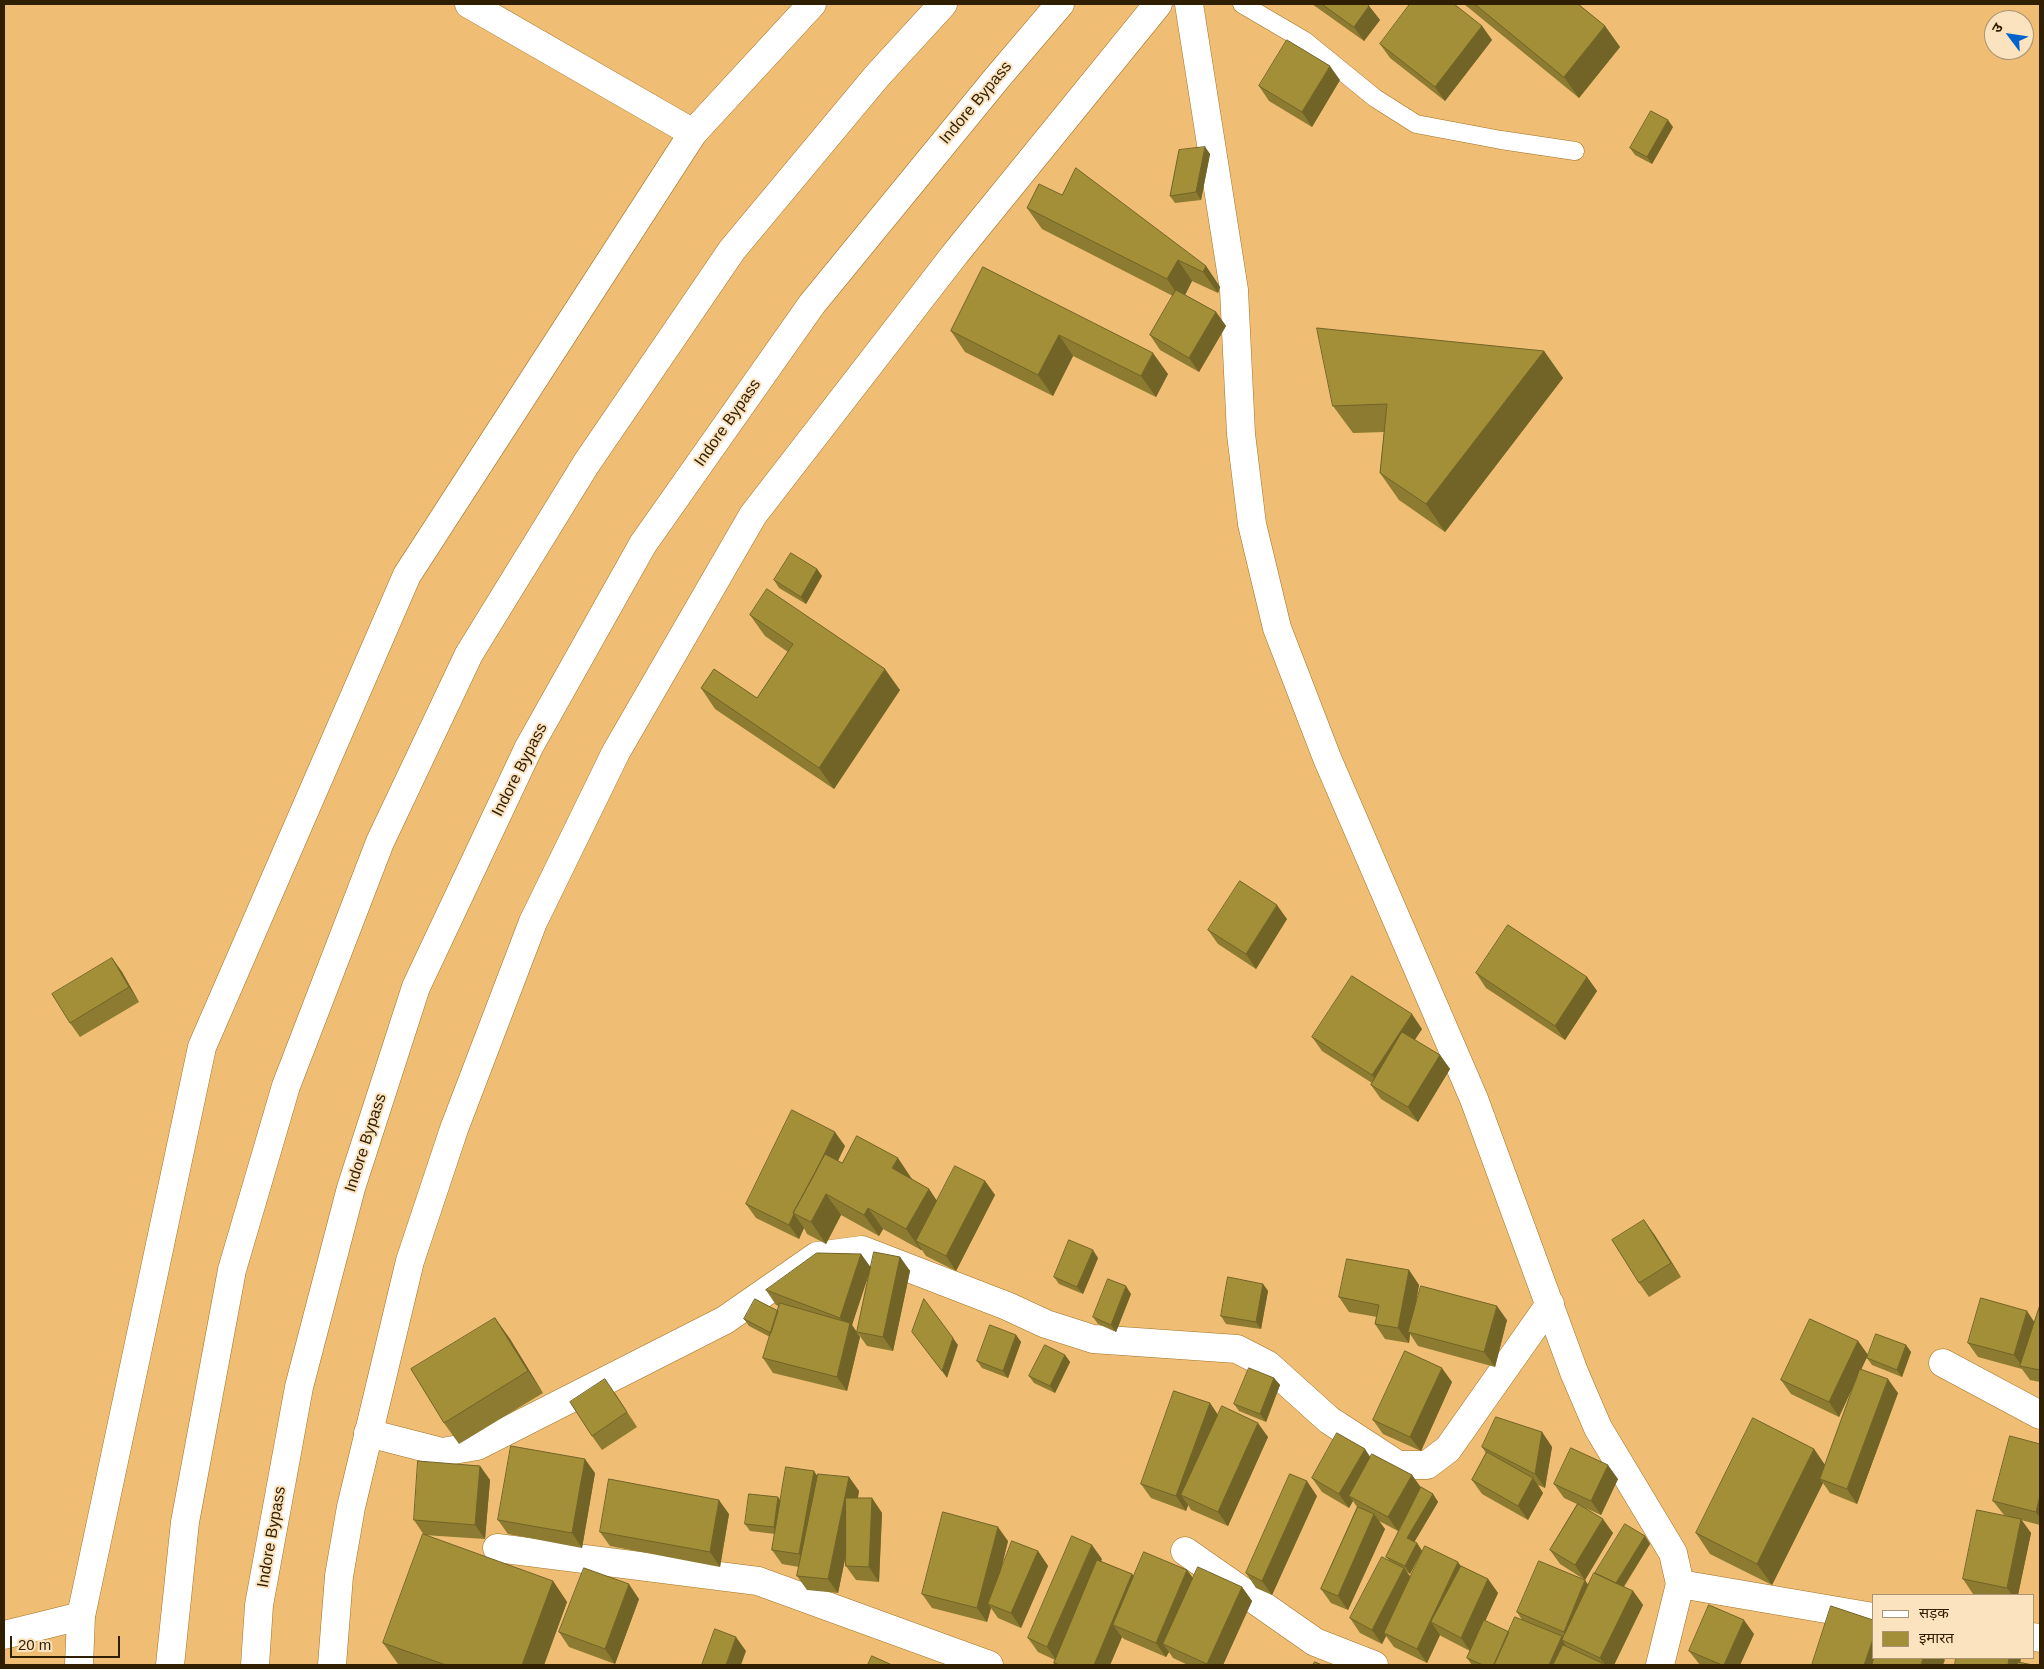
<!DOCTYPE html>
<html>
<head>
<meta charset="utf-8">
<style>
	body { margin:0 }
	#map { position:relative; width:2044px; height:1669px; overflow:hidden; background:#efbd73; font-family:Arial,"Noto Sans Devanagari",sans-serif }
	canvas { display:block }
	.frame { position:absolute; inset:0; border:5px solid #301e00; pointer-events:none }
	.legend { position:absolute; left:1872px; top:1594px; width:162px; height:65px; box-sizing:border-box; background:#fce3bf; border:1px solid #aa9473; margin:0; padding:6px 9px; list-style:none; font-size:15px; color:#301e00 }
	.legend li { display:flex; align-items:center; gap:10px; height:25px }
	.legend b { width:25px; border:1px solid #aa9473 }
	.north { position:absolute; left:1984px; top:10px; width:50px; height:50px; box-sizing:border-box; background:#fce3bf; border:1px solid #aa9473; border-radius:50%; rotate:301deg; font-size:14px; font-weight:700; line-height:20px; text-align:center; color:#301e00 }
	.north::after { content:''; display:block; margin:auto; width:18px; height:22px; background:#0062cb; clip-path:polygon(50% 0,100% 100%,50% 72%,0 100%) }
	.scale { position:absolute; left:10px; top:1636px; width:110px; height:22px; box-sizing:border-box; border:2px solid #301e00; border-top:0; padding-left:6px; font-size:15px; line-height:18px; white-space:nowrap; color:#301e00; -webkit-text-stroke:4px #fce3bf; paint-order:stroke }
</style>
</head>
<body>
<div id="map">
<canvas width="2044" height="1669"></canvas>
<div class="frame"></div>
<ul class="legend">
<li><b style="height:6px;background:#fff"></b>सड़क</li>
<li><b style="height:14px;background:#a38f38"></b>इमारत</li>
</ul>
<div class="north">उ</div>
<div class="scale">20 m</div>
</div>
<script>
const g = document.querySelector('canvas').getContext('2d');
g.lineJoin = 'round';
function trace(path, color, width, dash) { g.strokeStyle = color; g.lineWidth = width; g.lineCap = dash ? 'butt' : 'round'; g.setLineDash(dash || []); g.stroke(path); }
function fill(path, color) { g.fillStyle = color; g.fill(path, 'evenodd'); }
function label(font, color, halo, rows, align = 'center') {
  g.font = font + ' Arial,sans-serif'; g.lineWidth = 4; g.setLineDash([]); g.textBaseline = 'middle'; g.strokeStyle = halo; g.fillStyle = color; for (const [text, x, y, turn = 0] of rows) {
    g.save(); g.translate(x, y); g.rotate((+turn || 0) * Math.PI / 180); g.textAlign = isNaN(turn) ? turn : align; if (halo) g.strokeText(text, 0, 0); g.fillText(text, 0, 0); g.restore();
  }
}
const lane = new Path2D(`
	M1242,4L1305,41L1375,98L1416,124L1501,140L1575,151`);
const street = new Path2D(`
	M469,4L693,133
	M1189,4L1234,290L1241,434L1252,524L1277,628L1327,758L1474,1099L1574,1372L1598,1428L1673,1553L1680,1584L1660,1665
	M1943,1363L2040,1415
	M368,1433L442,1452L477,1446L725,1320L817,1256L862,1250L1007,1306L1046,1324L1093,1339L1237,1349L1268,1365L1329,1420L1398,1465H1427L1448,1449L1550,1304
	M497,1548L758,1581L989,1665
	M1185,1551L1315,1642L1374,1665
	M1680,1584L1873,1617
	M4,1635L81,1616
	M2033,1637L2040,1638`);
const secondary = new Path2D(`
	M79,1665L81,1616L202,1047L407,575L693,133L812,4
	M332,1665L339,1576L351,1507L410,1261L454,1129L533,922L616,752L753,515L955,254L1158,4`);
const highway = new Path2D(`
	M170,1665L185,1522L232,1270L286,1086L380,842L469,654L586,464L732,250L877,76L943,4
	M255,1665L259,1605L299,1387L351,1188L416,987L529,747L643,544L812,304L997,78L1060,4`);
trace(lane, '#a07223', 19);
trace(street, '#a07223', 29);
trace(secondary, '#a07223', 29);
trace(highway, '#a07223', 29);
trace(lane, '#fff', 18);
trace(street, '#fff', 28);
trace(secondary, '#fff', 28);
trace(highway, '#fff', 28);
fill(new Path2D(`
	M1312,4H1367L1369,6L1380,20L1364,41Z
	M1464,4H1578L1605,26L1620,47L1579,98Z
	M1482,26L1492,40L1445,101L1390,58L1380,44Z
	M1340,80L1312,127L1269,101L1259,86Z
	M1673,127L1652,164L1635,155L1630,148Z
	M1205,147L1210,154L1201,200L1175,203L1170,196Z
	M1062,195L1206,266L1220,287L1218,293L1192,281L1185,295L1216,312L1226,326L1199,372L1160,350L1150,335L1173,296L1042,229L1027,208Z
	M983,267L1168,374L1156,397L1073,356L1053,396L965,352L951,331Z
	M1544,351L1563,378L1445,532L1399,500L1380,473L1384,432L1353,433L1333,406Z
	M817,569L822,576L806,604L779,588L774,580Z
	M750,615L900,690L834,789L715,709L701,688L757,698L788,652L765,636Z
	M1287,919L1256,969L1218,944L1208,930Z
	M112,958L122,972L139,1002L80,1037L70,1023Z
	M1476,973L1587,977L1597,991L1565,1040L1486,988Z
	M1422,1029L1414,1040L1440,1055L1450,1069L1418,1122L1381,1099L1371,1085L1372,1083L1322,1051L1312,1037Z
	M845,1146L838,1161L842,1163L912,1179L929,1189L937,1201L985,1181L995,1195L956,1271L926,1256L922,1250H921L883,1229L879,1236L841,1215L826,1244L807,1234L804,1228L799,1239L756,1218L746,1204Z
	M1654,1234L1681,1277L1649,1297L1639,1283Z
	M861,1254L871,1268L900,1257L910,1271L893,1351L867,1346L857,1332L870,1270L852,1325L860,1337L847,1391L773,1373L763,1358L770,1337L749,1326L744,1319L778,1311L779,1306L776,1305L766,1290Z
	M1098,1258L1083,1294L1059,1284L1054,1277Z
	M1409,1270L1419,1285L1415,1309L1507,1320L1495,1367L1418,1346L1410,1334L1409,1343L1385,1339L1375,1324L1377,1317L1349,1312L1339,1297Z
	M1263,1284L1268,1291L1261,1329L1226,1324L1221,1316Z
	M1131,1294L1116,1332L1098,1324L1093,1317Z
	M2040,1305V1382L2030,1380L2022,1369L1978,1357L1968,1343L2035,1322Z
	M495,1318L510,1339L543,1393L459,1444L444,1423Z
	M1016,1335L1021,1342L1008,1378L982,1368L977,1361Z
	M1858,1341L1868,1355L1906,1345L1911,1352L1902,1377L1872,1365L1867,1358L1868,1355L1861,1369L1898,1393L1857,1504L1830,1493L1823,1483L1772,1585L1710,1554L1696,1533L1814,1449L1825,1465L1856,1380L1839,1417L1791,1394L1781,1380Z
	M1065,1355L1070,1362L1055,1393L1034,1383L1029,1376Z
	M1274,1378L1280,1385L1266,1422L1239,1411L1234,1404Z
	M1452,1382L1421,1451L1383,1434L1373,1420Z
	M615,1393L637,1427L602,1450L592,1436Z
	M1210,1403L1218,1415L1268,1437L1228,1526L1191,1510L1188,1505L1186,1511L1151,1498L1141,1484Z
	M1542,1432L1552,1447L1545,1488L1538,1485L1543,1493L1528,1520L1482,1494L1472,1480L1486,1453L1482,1447Z
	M2040,1444V1525L2021,1520L2031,1533L2018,1595H1981L1973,1594L1963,1579L2010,1517L2004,1515L1993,1501Z
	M1371,1458L1412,1475L1420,1487L1433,1494L1438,1502L1414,1542L1417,1543L1422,1551L1410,1574L1407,1572L1411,1577L1461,1566L1488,1579L1498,1593L1485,1621L1509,1632L1522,1620L1517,1612L1588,1585L1595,1573L1645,1536L1650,1544L1624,1587L1633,1591L1643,1605L1614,1665H1472L1467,1658L1470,1651L1441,1636L1440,1635L1427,1663L1394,1647L1386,1636L1382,1644L1360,1633L1350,1618L1389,1560L1386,1557L1406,1516L1398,1531L1379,1521L1385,1529L1348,1610L1331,1603L1321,1589L1357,1507L1353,1501L1349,1508L1322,1492L1312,1478Z
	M480,1466L490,1480L485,1539L424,1535L414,1520Z
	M595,1473L582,1548L508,1534L498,1520Z
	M818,1477H849L859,1491L858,1498H872L882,1513L879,1582L856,1580L846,1566V1555L838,1593L807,1590L797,1576L799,1567L782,1564L772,1550L775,1534L750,1531L745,1524Z
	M1618,1479L1601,1515L1581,1506L1613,1533L1585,1580L1560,1564L1550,1550L1577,1504L1564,1498L1554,1484Z
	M1317,1496L1272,1595L1256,1588L1246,1573Z
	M729,1514L720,1567L610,1546L600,1532Z
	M1008,1541L1001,1570L1038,1551L1048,1566L1021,1628L998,1618L991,1608L987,1622L932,1608L922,1594Z
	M1102,1559L1101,1561L1132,1574L1134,1577L1187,1570L1193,1578L1242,1587L1252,1601L1223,1665H1188L1173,1658L1169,1652L1166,1657L1124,1639L1122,1637L1110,1665H1056L1054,1663L1055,1660L1038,1652L1028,1638Z
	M553,1581L567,1602L544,1665H402L398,1664L383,1643Z
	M639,1599L615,1664L569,1647L559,1632Z
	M1754,1634L1740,1665H1700L1689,1651Z`), '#8c7b30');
fill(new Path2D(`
	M1369,6L1380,20L1364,41L1354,27Z
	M1482,26L1492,40L1445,101L1435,87Z
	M1605,26L1620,47L1579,98L1564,77Z
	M1330,66L1340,80L1312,127L1302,112Z
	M1668,120L1673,127L1652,164L1647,157Z
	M1205,147L1210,154L1201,200L1196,192Z
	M1178,260L1192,281L1182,301L1167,279Z
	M1206,266L1220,287L1218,293L1203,272Z
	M1216,312L1226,326L1199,372L1189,358Z
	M1059,335L1073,356L1053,396L1038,375Z
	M1544,351L1563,378L1445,532L1426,504Z
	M1153,353L1168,374L1156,397L1141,376Z
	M817,569L822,576L806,604L801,597Z
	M885,669L900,690L834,789L819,768Z
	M1277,905L1287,919L1256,969L1246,954Z
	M112,958L122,972L139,1002L129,987Z
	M1587,977L1597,991L1565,1040L1555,1026Z
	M1412,1014L1422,1029L1382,1090L1372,1075Z
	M1440,1055L1450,1069L1418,1122L1408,1107Z
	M835,1132L845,1146L808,1221L794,1213Z
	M898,1158L912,1179L907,1190L892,1168Z
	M985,1181L995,1195L956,1271L946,1256Z
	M929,1189L943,1210L916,1241L922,1250H921L906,1229Z
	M826,1194L841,1215L826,1244L811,1222Z
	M868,1208L883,1229L879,1236L864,1215Z
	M794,1214L804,1228L799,1239L789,1225Z
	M1644,1220L1654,1234L1681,1277L1671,1263Z
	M1093,1250L1098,1258L1083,1294L1077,1287Z
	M861,1254L871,1268L852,1325L860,1337L847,1391L837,1377L849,1330L840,1318Z
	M900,1257L910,1271L893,1351L883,1337Z
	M1409,1270L1419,1285L1410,1332H1408L1410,1334L1409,1343L1398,1328Z
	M1263,1284L1268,1291L1261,1329L1256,1322Z
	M1126,1286L1131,1294L1116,1332L1111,1325Z
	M1497,1306L1507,1320L1495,1367L1484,1352Z
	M2027,1311L2037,1326L2022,1366L2014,1355Z
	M495,1318L510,1339L543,1393L528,1371Z
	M1016,1335L1021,1342L1008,1378L1003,1371Z
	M953,1338L958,1345L947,1378L942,1371Z
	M1858,1341L1868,1355L1839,1417L1829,1402Z
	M1906,1345L1911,1352L1902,1377L1897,1370Z
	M1065,1355L1070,1362L1055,1393L1050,1386Z
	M1442,1368L1452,1382L1421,1451L1410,1437Z
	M1274,1378L1280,1385L1266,1422L1260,1414Z
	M1888,1379L1898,1393L1857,1504L1847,1489Z
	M1210,1403L1220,1418L1181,1495L1188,1505L1186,1511L1176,1496Z
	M1258,1423L1268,1437L1228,1526L1218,1512Z
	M1542,1432L1552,1447L1545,1488L1535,1474Z
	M1365,1449L1375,1464L1349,1496L1353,1501L1349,1508L1339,1494Z
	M1814,1449L1829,1471L1820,1479L1823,1483L1772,1585L1757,1564Z
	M585,1459L595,1473L582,1548L572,1533Z
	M1608,1465L1618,1479L1601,1515L1591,1501Z
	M480,1466L490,1480L485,1539L475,1525Z
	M814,1471L824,1486L809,1568L799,1554Z
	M1412,1475L1422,1489L1398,1531L1388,1517Z
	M849,1477L859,1491L838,1593L828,1579Z
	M1533,1478L1543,1493L1528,1520L1518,1506Z
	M1307,1481L1317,1496L1272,1595L1262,1581Z
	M1433,1494L1438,1502L1412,1546L1407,1538Z
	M2040,1496V1518L2036,1512Z
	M778,1497L783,1504L779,1535L774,1527Z
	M872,1498L882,1513L879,1582L869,1567Z
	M719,1500L729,1514L720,1567L710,1552Z
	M1374,1514L1385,1529L1348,1610L1338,1596Z
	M1603,1519L1613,1533L1585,1580L1575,1565Z
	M2021,1519L2031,1533L2018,1595H2012L2007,1588Z
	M998,1527L1008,1541L992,1605L988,1604L991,1608L987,1622L977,1608Z
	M1645,1536L1650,1544L1620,1592L1615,1585Z
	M1417,1543L1422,1551L1410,1574L1405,1566Z
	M1092,1545L1102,1559L1057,1661L1047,1647Z
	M1038,1551L1048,1566L1021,1628L1011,1613Z
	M1458,1562L1468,1576L1431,1622L1440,1635L1427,1663L1417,1649Z
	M1404,1568L1414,1583L1384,1633L1386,1636L1382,1644L1372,1630Z
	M1187,1570L1197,1584L1163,1644L1169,1652L1166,1657L1156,1643Z
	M1132,1574L1142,1589L1113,1625L1122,1637L1110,1665H1094Z
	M1488,1579L1498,1593L1471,1652L1461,1638Z
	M1585,1580L1595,1595L1574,1646L1564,1632Z
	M553,1581L567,1602L544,1665H522Z
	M629,1584L639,1599L615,1664L605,1649Z
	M1242,1587L1252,1601L1223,1665H1208L1207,1664Z
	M1633,1591L1643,1605L1614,1665H1605L1600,1658Z
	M1744,1620L1754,1634L1740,1665H1724Z
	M1562,1636L1565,1641L1562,1640L1571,1653L1565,1665H1549Z
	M736,1637L746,1651L741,1665H726Z
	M1873,1639V1658H1888L1886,1665H1864Z
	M1923,1658H1943L1945,1660L1943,1665H1921Z
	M2009,1658H2021L2020,1665H2008Z`), '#726427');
const building = new Path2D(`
	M1322,4H1367L1369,6L1354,27Z
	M1410,4H1454L1482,26L1435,87L1380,44Z
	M1475,4H1578L1605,26L1564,77Z
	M1287,40L1330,66L1302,112L1259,86Z
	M1651,111L1668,120L1647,157L1630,148Z
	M1205,147L1196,192L1170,196L1179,150Z
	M1076,168L1206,266L1203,272L1178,260L1167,279L1027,208L1039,184L1062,195Z
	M983,267L1153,353L1141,376L1059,335L1038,375L951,331Z
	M1176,290L1216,312L1189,358L1150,335Z
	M1317,328L1544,351L1426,504L1380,473L1387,404L1333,406Z
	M791,553L817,569L801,597L774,580Z
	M767,589L885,669L819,768L701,688L714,669L757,698L793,644L750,615Z
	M1240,881L1277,905L1246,954L1208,930Z
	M1508,925L1587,977L1555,1026L1476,973Z
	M112,958L129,987L70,1023L52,994Z
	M1352,976L1412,1014L1372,1075L1312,1037Z
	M1402,1032L1440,1055L1408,1107L1371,1085Z
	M792,1110L835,1132L814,1175L793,1213L794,1214L789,1225L746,1204Z
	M857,1136L898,1158L892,1168L929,1189L906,1229L868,1208L864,1215L826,1194L811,1222L793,1213L825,1154L842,1163Z
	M955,1166L985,1181L946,1256L916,1241Z
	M1644,1220L1671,1263L1639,1283L1612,1240Z
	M1069,1240L1093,1250L1077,1287L1054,1277Z
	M874,1252L900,1257L883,1337L857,1332Z
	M817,1253L861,1254L840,1318L766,1290Z
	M1347,1259L1409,1270L1398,1328L1375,1324L1379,1305L1339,1297Z
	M1228,1277L1263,1284L1256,1322L1221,1316Z
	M1108,1279L1126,1286L1111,1325L1093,1317Z
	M1421,1286L1497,1306L1484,1352L1408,1332Z
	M1981,1298L2027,1311L2014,1355L1968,1343Z
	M755,1299L778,1311L771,1333L744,1319Z
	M924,1299L953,1338L942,1371L912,1332Z
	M780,1303L850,1323L837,1377L763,1358Z
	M2040,1305V1370L2020,1366Z
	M495,1318L528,1371L444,1423L411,1369Z
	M1810,1319L1858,1341L1829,1402L1781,1380Z
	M990,1325L1016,1335L1003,1371L977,1361Z
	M1876,1334L1906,1345L1897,1370L1867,1358Z
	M1045,1345L1065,1355L1050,1386L1029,1376Z
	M1405,1351L1442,1368L1410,1437L1373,1420Z
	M1249,1368L1274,1378L1260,1414L1234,1404Z
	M1860,1369L1888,1379L1847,1489L1820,1479Z
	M605,1379L627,1412L592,1436L570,1402Z
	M1174,1391L1210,1403L1176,1496L1141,1484Z
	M1222,1406L1258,1423L1218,1512L1181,1495Z
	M1496,1417L1542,1432L1535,1474L1482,1447Z
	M1753,1418L1814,1449L1757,1564L1696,1533Z
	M1337,1433L1365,1449L1339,1494L1312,1478Z
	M2010,1436L2040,1444V1496L2036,1512L1993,1501Z
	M511,1446L585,1459L572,1533L498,1520Z
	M1571,1448L1608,1465L1591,1501L1554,1484Z
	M1487,1452L1533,1478L1518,1506L1472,1480Z
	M1372,1454L1412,1475L1388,1517L1349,1496Z
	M418,1461L480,1466L475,1525L414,1520Z
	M786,1467L814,1471L799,1554L772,1550Z
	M818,1474L849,1477L828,1579L797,1576Z
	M1290,1474L1307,1481L1262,1581L1246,1573Z
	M609,1479L719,1500L710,1552L600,1532Z
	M1421,1487L1433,1494L1407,1538L1417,1543L1405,1566L1386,1557Z
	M749,1494L778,1497L774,1527L745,1524Z
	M846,1498H872L869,1567L846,1566Z
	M1578,1504L1603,1519L1575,1565L1550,1550Z
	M1358,1507L1374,1514L1338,1596L1321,1589Z
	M1977,1510L2021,1519L2007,1588L1963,1579Z
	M943,1512L998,1527L977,1608L922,1594Z
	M1625,1524L1645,1536L1616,1583L1595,1573Z
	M423,1534L553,1581L522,1665H446L383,1643Z
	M1072,1536L1092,1545L1047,1647L1028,1638Z
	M1012,1541L1038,1551L1011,1613L988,1604Z
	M1425,1546L1458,1562L1417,1649L1384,1633Z
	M1144,1552L1187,1570L1156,1643L1113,1625Z
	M1382,1557L1404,1568L1372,1630L1350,1618Z
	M1097,1560L1132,1574L1094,1665H1060L1054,1663Z
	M1539,1561L1585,1580L1564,1632L1517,1612Z
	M1461,1566L1488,1579L1461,1638L1431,1622Z
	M1198,1567L1242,1587L1207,1664L1163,1644Z
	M584,1568L629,1584L605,1649L559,1632Z
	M1594,1573L1633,1591L1600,1658L1562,1640Z
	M1709,1605L1744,1620L1724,1665H1722L1689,1651Z
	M1831,1606L1873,1620V1639L1864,1665H1812Z
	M1515,1617L1562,1636L1549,1665H1494Z
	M1484,1620L1509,1632L1494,1665H1483L1467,1658Z
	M715,1629L736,1637L726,1665H702Z
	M1563,1645L1602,1663L1601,1665H1553Z
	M872,1656L892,1665H868Z
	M1874,1658H1923L1921,1665H1872Z
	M1956,1658H2009L2008,1665H1955Z
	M1315,1662L1322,1665H1313Z
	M2018,1662L2033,1665H2017Z`);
fill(building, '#a38f38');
trace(building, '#726427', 1);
label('16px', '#301e00', '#fce3bf', [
	["Indore Bypass",976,103,-50],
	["Indore Bypass",728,423,-55],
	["Indore Bypass",520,770,-63],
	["Indore Bypass",366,1143,-72],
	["Indore Bypass",272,1537,-80]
]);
</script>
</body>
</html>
